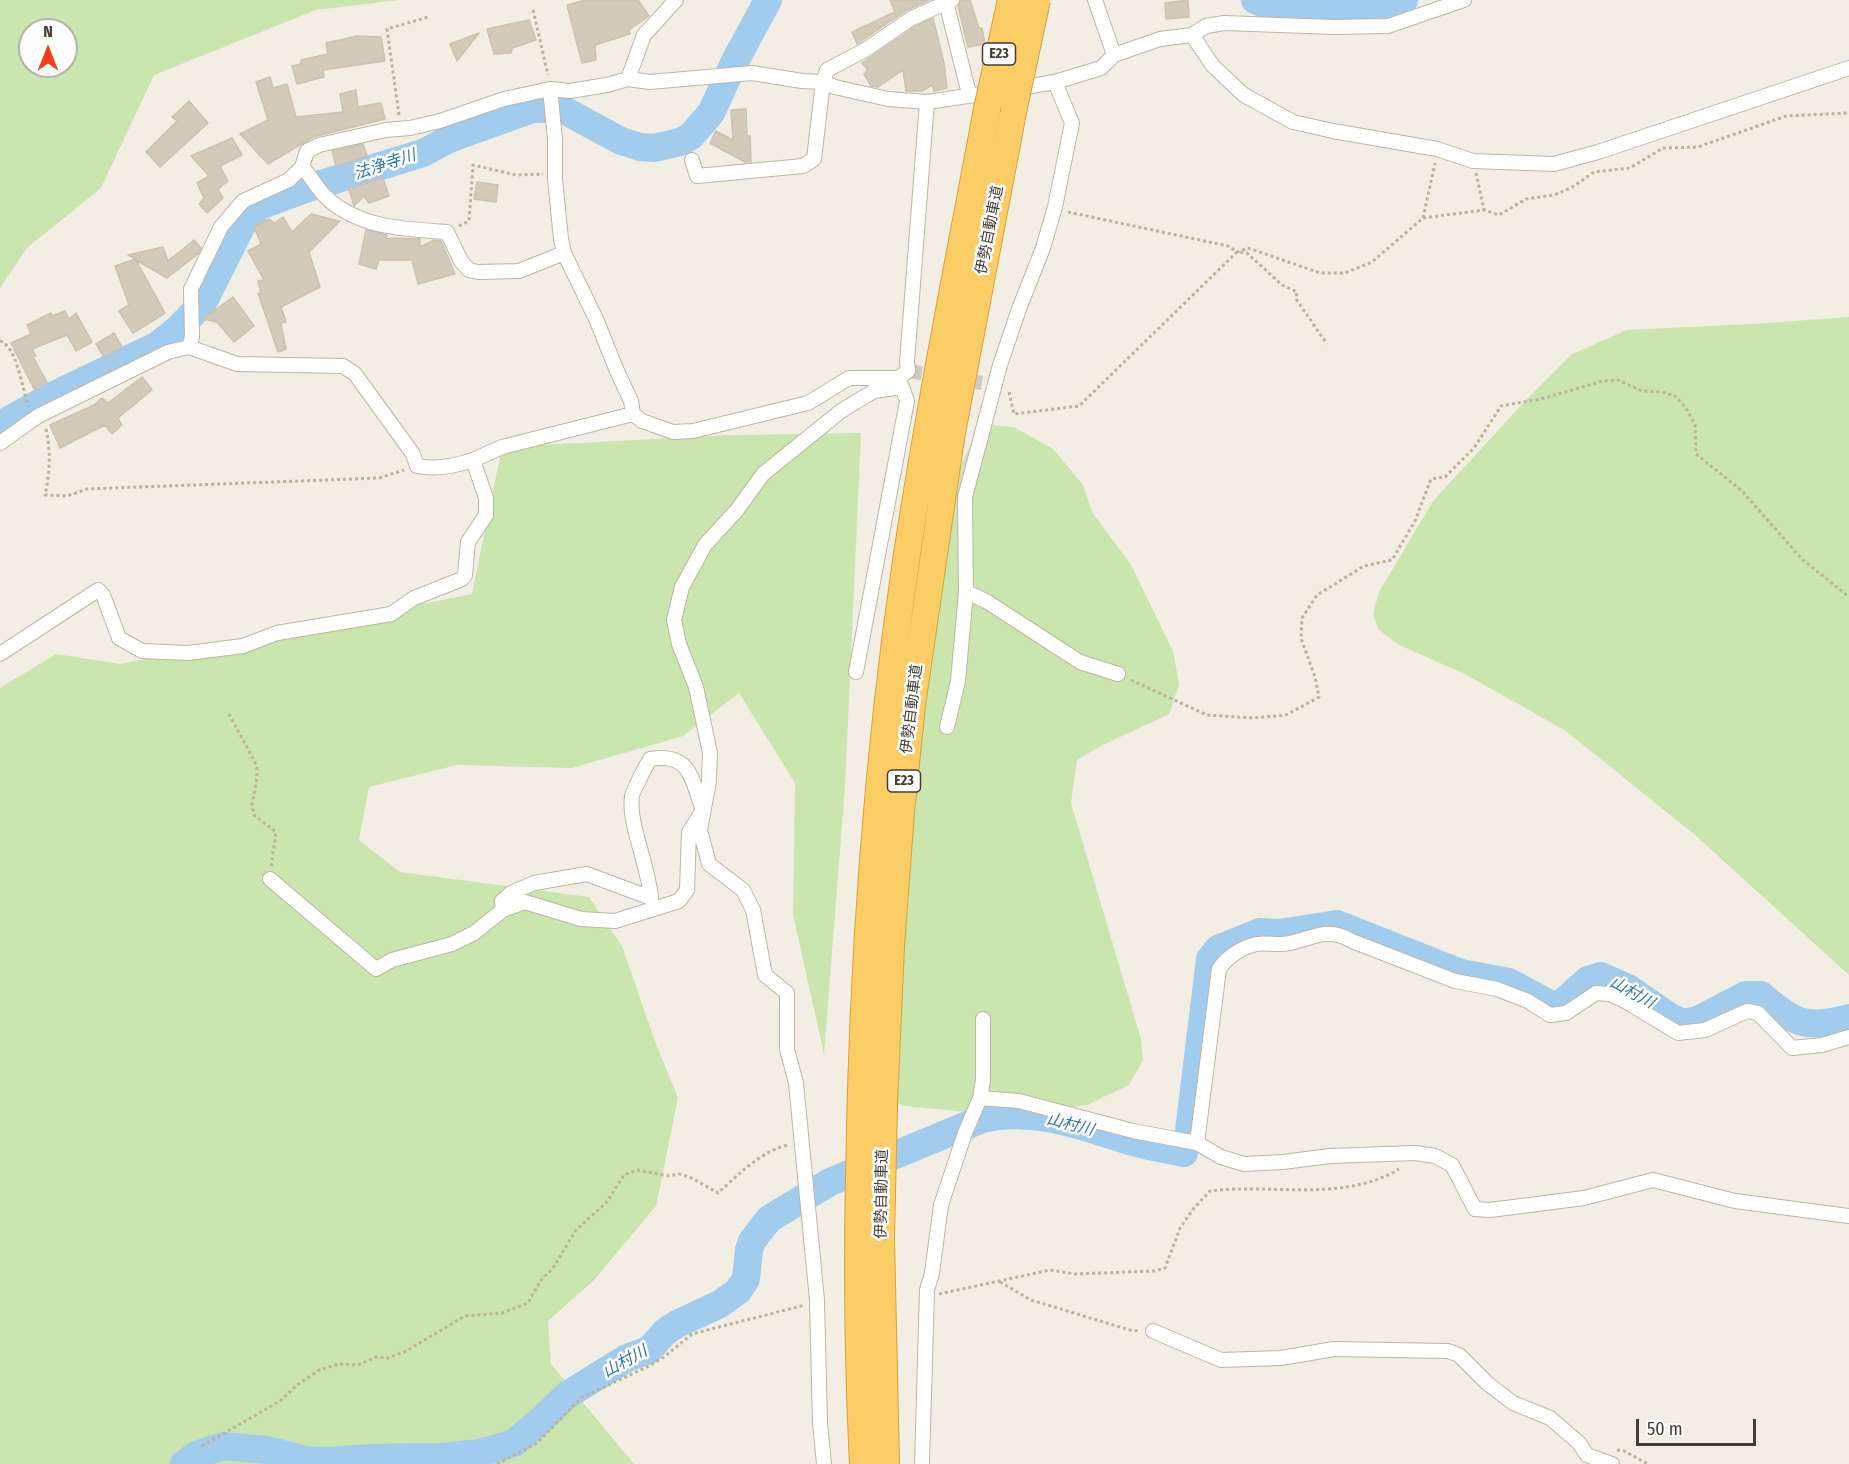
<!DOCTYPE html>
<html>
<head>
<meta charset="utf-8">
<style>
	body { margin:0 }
	#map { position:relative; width:1849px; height:1464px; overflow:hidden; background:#f2eee4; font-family:"Fira Sans Condensed",sans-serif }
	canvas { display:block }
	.north { position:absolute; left:18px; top:18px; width:60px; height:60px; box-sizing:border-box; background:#fff; border:2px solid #b4b2ae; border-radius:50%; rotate:0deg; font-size:16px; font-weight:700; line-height:24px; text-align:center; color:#433e34 }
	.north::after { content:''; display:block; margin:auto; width:21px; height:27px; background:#f44019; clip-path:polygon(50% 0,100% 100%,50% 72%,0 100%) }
	.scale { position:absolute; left:1636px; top:1419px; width:120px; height:27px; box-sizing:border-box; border:3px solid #433e34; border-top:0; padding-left:8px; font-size:18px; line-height:21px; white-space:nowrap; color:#433e34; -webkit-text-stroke:4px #fff; paint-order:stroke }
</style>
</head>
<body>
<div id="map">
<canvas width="1849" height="1464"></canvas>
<div class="north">N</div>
<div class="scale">50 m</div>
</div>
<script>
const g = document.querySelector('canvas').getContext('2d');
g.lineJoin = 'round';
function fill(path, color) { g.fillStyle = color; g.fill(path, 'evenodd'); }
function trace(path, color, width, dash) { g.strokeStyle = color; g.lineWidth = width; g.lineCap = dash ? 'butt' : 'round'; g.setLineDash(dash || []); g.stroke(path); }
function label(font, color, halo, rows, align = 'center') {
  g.font = font + ' "Fira Sans Condensed","Noto Sans JP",sans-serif'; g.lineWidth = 5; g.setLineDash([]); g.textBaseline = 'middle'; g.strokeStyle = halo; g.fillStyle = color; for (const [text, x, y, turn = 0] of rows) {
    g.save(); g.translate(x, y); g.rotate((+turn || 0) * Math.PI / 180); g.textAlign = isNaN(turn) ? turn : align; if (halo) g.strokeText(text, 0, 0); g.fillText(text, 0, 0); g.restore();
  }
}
fill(new Path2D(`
	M0,0H399L316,10L154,75L101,188L27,248L0,288ZM30,30H66V66H30Z
	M1849,317V975L1695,835L1566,731L1465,674L1399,645L1378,629L1373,614L1379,592L1433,501L1527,399L1572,354L1627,330L1752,324Z
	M989,425L1014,427L1053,449L1083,485L1092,512L1131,565L1173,651L1179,684L1169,714C1138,730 1106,741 1077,760L1071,803L1141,1039L1143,1060L1129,1085L1087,1105L1036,1112H968L905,1106L864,1090L948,493L968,450Z
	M861,433L845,787L824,1054L793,915L795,783L739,693L683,736L572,768L457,765L369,787L359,840L400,872L589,897L622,946L656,1044L678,1098L656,1206L594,1280L548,1321L551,1364L634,1464H0V688L56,654L120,664L472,594L502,447L732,435Z`), '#cae5ad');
trace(new Path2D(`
	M1255,0C1298,20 1360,15 1404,0
	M0,425L54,395L158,345L178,329L203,303L242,225L259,206L305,189L423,153L449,139L532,109H562L621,141L640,147L654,148L680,142L691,136L711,113L734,63L768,0
	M184,1464L196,1455L223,1446L267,1450L306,1460L329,1461L373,1458L441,1457L480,1453L514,1443L540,1421L567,1395L627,1358L649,1350L665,1332L677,1324L720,1304L738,1291L746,1279L749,1250L752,1241L769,1219L830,1182L982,1119C1032,1107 1079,1125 1126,1140C1144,1146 1165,1149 1184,1153L1189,1131L1210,959L1218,949L1260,932L1279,933L1337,924L1461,973L1509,982L1550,1004L1560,1005L1588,980L1601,976L1628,988L1670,1017L1683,1023L1698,1020L1746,995H1761C1793,1023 1806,1030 1849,1018`), '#a1ccee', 28);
const building = new Path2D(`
	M586,0H638L649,16L629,30L630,34L595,45L596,60L582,63L567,5Z
	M890,0H929L907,10L857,44L852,32L895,12Z
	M961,0H970L979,28H982L985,44L968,47L958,6Z
	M1188,0L1189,17L1166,19L1165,3Z
	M933,18L944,63L947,88L934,91L932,85L922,91H906L903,70L878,87L871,86L864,74L868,70L862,63L916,26Z
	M529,20L536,40L512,48L511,53L494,54L487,29Z
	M479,33L457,61L450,44Z
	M357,36L381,37L385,61L323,70L324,77L297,84L292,66L301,64V60L328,54L326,43Z
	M270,77L273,88L287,84L296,117L343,112L340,94L356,90L358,107L381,103L385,119L313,137L268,164L240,134L268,120L256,82Z
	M189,101L208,123L160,167L146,152L177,121L172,117Z
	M746,109L747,136H750L751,162H745L710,143L716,131L733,140L731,110Z
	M232,138L242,155L220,166L228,181L218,189L223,198L207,213L199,204L204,198L197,183L209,176L191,156Z
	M363,144L367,156L336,166L332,151Z
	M383,178L389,196L369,203L364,196L354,206L349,189Z
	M477,182L498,185L496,202L474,199Z
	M311,214L340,221L309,252L320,287L281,307L286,322L281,323L286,349L278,352L258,293L261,294L258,281L264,280L248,251L261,244L254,227L269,219L274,223L283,217L292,232Z
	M366,230L387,235L386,238L420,239V247L434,240L441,241L455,274L418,284L412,260H379L376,269L359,264Z
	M194,240L201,248L198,254L167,278L136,260L165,313L133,333L119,311L129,305L115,266L136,259L128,255L163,247L168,261Z
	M233,297L254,326L234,342L217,322L203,319Z
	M65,311L69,319L76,313L92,342L76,351L67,335L32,349L36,356L33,357L47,382L34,389L11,343L31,334L27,325L51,313L52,316Z
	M114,333L122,347L104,357L96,344Z
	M142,377L152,390L118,418L122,425L112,434L105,425L60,448L50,425L94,405L102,398L108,403Z`);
fill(building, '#d3caba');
trace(building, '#cdc2ad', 1.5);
trace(new Path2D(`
	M908,371L982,383`), '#cfcbc1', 14, [14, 7]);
const minor = new Path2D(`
	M1095,0L1114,55
	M946,2L968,90
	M1192,35L1213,66L1244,95L1293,122L1333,131L1437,149L1473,161L1554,164L1598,152L1849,68
	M628,79L644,35L676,0
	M550,89L555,139V179L561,239L564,253L596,319L617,371L631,401L633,414L642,421L673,432L693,431L808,403L849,378H898L908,371L907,362L927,102
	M1013,89L1055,82L1101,68L1114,55L1160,39L1192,35L1206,26L1224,23L1334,27L1388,26L1464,0
	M692,160L697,176L803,166L814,159L823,82L827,70L865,50L912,18L952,0
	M302,167C311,176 316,187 325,196C357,228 404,229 447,232L461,261L469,270L478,272L519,271L564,253
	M189,347L237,364L343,366L355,374L413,454L417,466C436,470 455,466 473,460
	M0,443L38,416L168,352L189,347L192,337L191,289L221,227L243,201L289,180L302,167L307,151L319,145L386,130L410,128L440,121L504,99L550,89L570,91L607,85L628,79L650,82L752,73L802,81L823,82L835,87L888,99L927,102L995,92
	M966,592L986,601L1080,662L1118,674
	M0,654L98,590L103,595L119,638L142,651L188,653L243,646L277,633L391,614L414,598L462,579L465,575L468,542L486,515V498L473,460L502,447L633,414
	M856,672L907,401L902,387
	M947,727L958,681L966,592L965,497L1000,365L1019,309L1043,248L1055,207L1072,123L1055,82
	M270,879L376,969L392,960L452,944L474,933L503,910L525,902L581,919L615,921L679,901L687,890L689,832L703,810C691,779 691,752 650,759C647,764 632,792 632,797C628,822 649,868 651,898L587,874L534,883L511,893L502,901L503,910
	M980,1098L1019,1101L1133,1131L1197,1143L1221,1157L1244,1164L1283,1162L1330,1156L1415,1153L1435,1156L1452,1165L1475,1209L1490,1210L1584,1198L1653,1180L1735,1201L1849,1216
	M1197,1143L1219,969C1227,957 1242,947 1257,944C1267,942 1279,946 1290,943C1315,938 1326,926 1352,941L1455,981L1497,989L1528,1001L1550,1015L1566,1013L1596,993L1610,994L1625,1001L1678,1033L1705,1030L1747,1011L1758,1013L1792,1048L1822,1045L1849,1037
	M1153,1331L1221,1360L1281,1358L1334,1349L1448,1351L1459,1355L1487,1383L1513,1403L1550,1418L1579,1443L1587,1455L1612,1464
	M824,1464L820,1423L817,1300L796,1083L787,1049V993L765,975L753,910L743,890L709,864L700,830L709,781L710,753L696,687L679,644L674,620L682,587L705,545L737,510L763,474L841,411L874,391L902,387L898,378
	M922,1464L927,1290L932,1273L941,1205L965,1133L980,1098L983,1080V1019`);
const motorway = new Path2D(`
	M863,1464C858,1368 857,1272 859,1176C862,970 876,765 906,561C929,409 959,259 987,109
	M886,1464L881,1238L884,1104L891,946L901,812L912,705L951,438L1014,107`);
trace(minor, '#bdb6a7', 16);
trace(motorway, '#d9a237', 28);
trace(new Path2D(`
	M533,10L548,75
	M399,115L387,29L428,17
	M1476,173L1484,210
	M1068,212L1228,246L1237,252L1248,248L1320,273H1345L1372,262L1423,218L1484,210L1499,215L1526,199L1554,195L1571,188L1594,172L1630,168L1663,148L1698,147L1786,116L1849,113
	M1423,218L1435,163
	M459,226L469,221L473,165L516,175L543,174
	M0,341C18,347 22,391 29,407
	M1009,392L1014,414L1079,406L1237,252L1247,253L1282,285L1297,292L1296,299L1327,344
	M46,429C51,451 50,473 45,495L67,496L87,489L379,478L404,470
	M1131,680L1207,715L1253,718L1286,715L1319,697L1315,677L1301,638L1302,618L1317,595L1364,566L1392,560L1415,521L1431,479L1445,477L1474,448L1501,406L1541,399L1603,381L1618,380L1642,391L1662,392L1675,396L1686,408L1695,425L1696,454L1742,491L1802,559L1849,597
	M229,714L257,766V778L252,805L254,815L276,832L271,867
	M1000,1282L1031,1300L1130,1330L1139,1331
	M939,1294L1050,1270L1075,1274L1154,1271L1165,1268L1180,1228L1194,1208L1210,1191C1271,1183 1343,1203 1399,1169
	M202,1446L280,1401L297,1385L319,1370L339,1364L358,1365L376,1357L388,1358L406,1351L465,1316L502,1313L528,1303L541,1280L553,1268L576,1230L606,1203L624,1175L637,1170L669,1176L679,1174L692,1178L718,1193C738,1175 761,1151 788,1145
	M1617,1450L1624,1451L1648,1464
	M497,1464L537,1443L581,1398L649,1366L664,1357L692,1334L805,1305`), '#beb299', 3, [3, 3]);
trace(minor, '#fff', 14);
trace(motorway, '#facd67', 26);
const motorwayBridge = new Path2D(`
	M1014,107L1037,0
	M987,109L1011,0`);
trace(motorwayBridge, '#d9a237', 28, []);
trace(motorwayBridge, '#facd67', 26);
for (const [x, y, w] of [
	[999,54,33],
	[904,781,33]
]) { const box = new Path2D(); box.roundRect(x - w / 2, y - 11, w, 22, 4.5); g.fillStyle = '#fff'; g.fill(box); trace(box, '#433e34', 1.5); }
label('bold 14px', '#433e34', null, [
	["E23",999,54],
	["E23",904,781]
]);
label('15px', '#433e34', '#fff', [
	["伊勢自動車道",990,230,-79],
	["伊勢自動車道",912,709,-83],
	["伊勢自動車道",882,1194,-89]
]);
label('italic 16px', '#3174ac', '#fff', [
	["法浄寺川",385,165,-18],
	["山村川",1632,993,29],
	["山村川",1070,1125,14],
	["山村川",625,1362,-29]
]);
</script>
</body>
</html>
